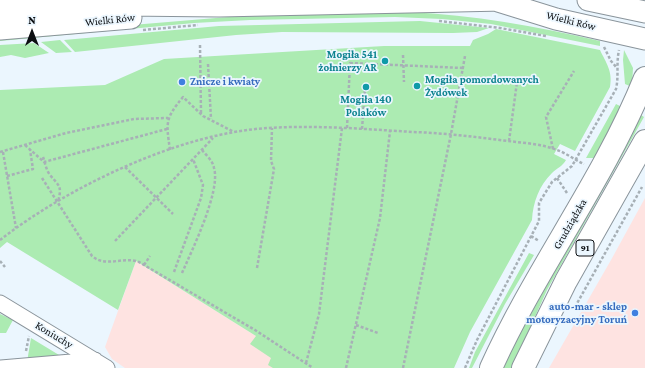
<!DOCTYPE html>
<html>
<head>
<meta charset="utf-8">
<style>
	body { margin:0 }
	#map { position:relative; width:645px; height:368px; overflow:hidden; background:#ebf6fe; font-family:"Crimson Pro",serif }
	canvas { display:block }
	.north { position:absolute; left:12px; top:12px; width:40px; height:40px; -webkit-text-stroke:3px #ebf6fe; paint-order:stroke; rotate:0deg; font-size:11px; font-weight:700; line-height:16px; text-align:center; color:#0c0f12 }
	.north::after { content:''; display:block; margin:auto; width:14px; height:18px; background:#0c0f12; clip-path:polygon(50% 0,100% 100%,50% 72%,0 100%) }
</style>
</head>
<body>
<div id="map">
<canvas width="645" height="368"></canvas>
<div class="north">N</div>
</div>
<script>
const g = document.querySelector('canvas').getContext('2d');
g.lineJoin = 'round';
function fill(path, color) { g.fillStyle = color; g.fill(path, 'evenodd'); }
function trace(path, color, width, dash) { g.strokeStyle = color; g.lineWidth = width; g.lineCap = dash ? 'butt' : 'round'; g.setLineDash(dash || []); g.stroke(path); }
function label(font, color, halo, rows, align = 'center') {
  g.font = font + ' "Crimson Pro",serif'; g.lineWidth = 3.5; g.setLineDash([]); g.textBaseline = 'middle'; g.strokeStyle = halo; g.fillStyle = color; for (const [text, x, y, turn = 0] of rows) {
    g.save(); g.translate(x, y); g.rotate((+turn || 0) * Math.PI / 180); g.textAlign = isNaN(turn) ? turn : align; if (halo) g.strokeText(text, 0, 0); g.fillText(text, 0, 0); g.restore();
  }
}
fill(new Path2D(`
	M645,198V368H549L611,260Z
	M136,261L256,336L310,368H125L112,359L105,347Z`), '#fee3e1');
fill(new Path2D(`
	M408,12C475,15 534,26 600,41V46L491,24L442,19L395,17L250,20L194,23L0,41V36L240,16Z
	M420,21L489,28L477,32L453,33L282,32L236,35L75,52L64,40L219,26Z
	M496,29L600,50C606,63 613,71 610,87L575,151L560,144L554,154L566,160C563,166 557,168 552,173C539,186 533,202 532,220L470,332L454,368H273L268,365L271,358L250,344L256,336L136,261L118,310L7,242L0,248V90L105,85L164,59L384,46H470L473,40L488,34Z
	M60,40L72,52L56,53L41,42Z
	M34,43L49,53L25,58L11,55L0,57V45Z
	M624,50L633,68L632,87L625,84L623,60Z
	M616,104L622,107L595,158H586Z
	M641,115L644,117L547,290L512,368H501Z
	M529,253L534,255L505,304L472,368H469L475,352Z
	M0,314L13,320L6,333H0Z
	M31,338L64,358L27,362Z`), '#acebb2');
const street = new Path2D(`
	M0,303L107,368
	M1,368L95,360`);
const secondary = new Path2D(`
	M588,0L645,12
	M498,1L556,19L645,39
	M0,10L125,5L219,6L504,0
	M0,29L131,18`);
const primary = new Path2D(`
	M491,368C536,268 604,180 645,78
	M523,368L566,281L645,141`);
trace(street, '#8a949b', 17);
trace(secondary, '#8a949b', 23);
trace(primary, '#8a949b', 24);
trace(new Path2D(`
	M439,21L500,28L546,36
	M143,30L198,25
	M200,45L201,114
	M604,47L611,61L617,68
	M403,55L404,82
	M208,64L211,119
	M347,128L350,63L463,68
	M362,129L365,89
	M509,141L517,82
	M25,145L44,162L167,129
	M553,149L546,117L574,71
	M170,150C166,122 165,119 183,97L203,116L234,132
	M0,152L66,133L134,119L168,118
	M3,152L16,228
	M43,157C45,162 46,170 50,175C60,187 62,186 58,202
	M125,167L173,214
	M7,176L33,169L30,150
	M42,178L92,256C106,268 123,256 139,262L255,330L313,368
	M557,178L567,193
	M531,236L539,241
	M0,240C68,187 180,133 268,128C316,125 365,129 413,132C445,133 476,137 508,141C524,143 542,144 557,150C566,153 575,160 584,164
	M115,241L213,138
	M0,261L5,267
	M144,265L150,256
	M257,268L274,169L271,161L272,128
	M174,272L201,198L203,185L193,159
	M182,273C192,250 221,191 214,168C213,161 206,155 202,150
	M575,307L642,187
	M356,325L378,333
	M26,351L29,336
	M306,363L319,314L342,128
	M346,368L380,218L390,131
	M403,368L451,134L465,56
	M465,368L477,340L539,221V203L552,182L572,166L616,89C619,76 616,64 619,50`), '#a7b0b6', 2.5, [3, 2]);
trace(street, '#fff', 15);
trace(secondary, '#fff', 21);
trace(primary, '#fff', 22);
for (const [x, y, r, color] of [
	[385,61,4,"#0f9aa8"],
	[182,82,4,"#3f7fe0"],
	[417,86,4,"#0f9aa8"],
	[366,87,4,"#0f9aa8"],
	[635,313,4,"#3f7fe0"]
]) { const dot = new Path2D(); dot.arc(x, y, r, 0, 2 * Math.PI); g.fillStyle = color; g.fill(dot); trace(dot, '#ebf6fe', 1.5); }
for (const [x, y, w] of [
	[585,248,18]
]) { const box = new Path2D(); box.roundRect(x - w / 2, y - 8, w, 16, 3); g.fillStyle = '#ebf6fe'; g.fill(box); trace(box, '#0c0f12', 1); }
label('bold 10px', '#0c0f12', null, [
	["91",585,248]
]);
label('11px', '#0c0f12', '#ebf6fe', [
	["Wielki Rów",110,20,-6],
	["Wielki Rów",571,21,14],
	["Grudziądzka",570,224,-60],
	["Koniuchy",54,335,31]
]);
label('bold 11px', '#0d838f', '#ebf6fe', [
	["Mogiła 541",377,55],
	["żołnierzy AR",377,68],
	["Mogiła pomordowanych",425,80,"left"],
	["Żydówek",425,93,"left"],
	["Mogiła 140",366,100,"center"],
	["Polaków",366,113,"center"]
], 'right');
label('bold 11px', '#366cbe', '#ebf6fe', [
	["Znicze i kwiaty",190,82],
	["auto-mar - sklep",627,307,"right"],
	["motoryzacyjny Toruń",627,320,"right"]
], 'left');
</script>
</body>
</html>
